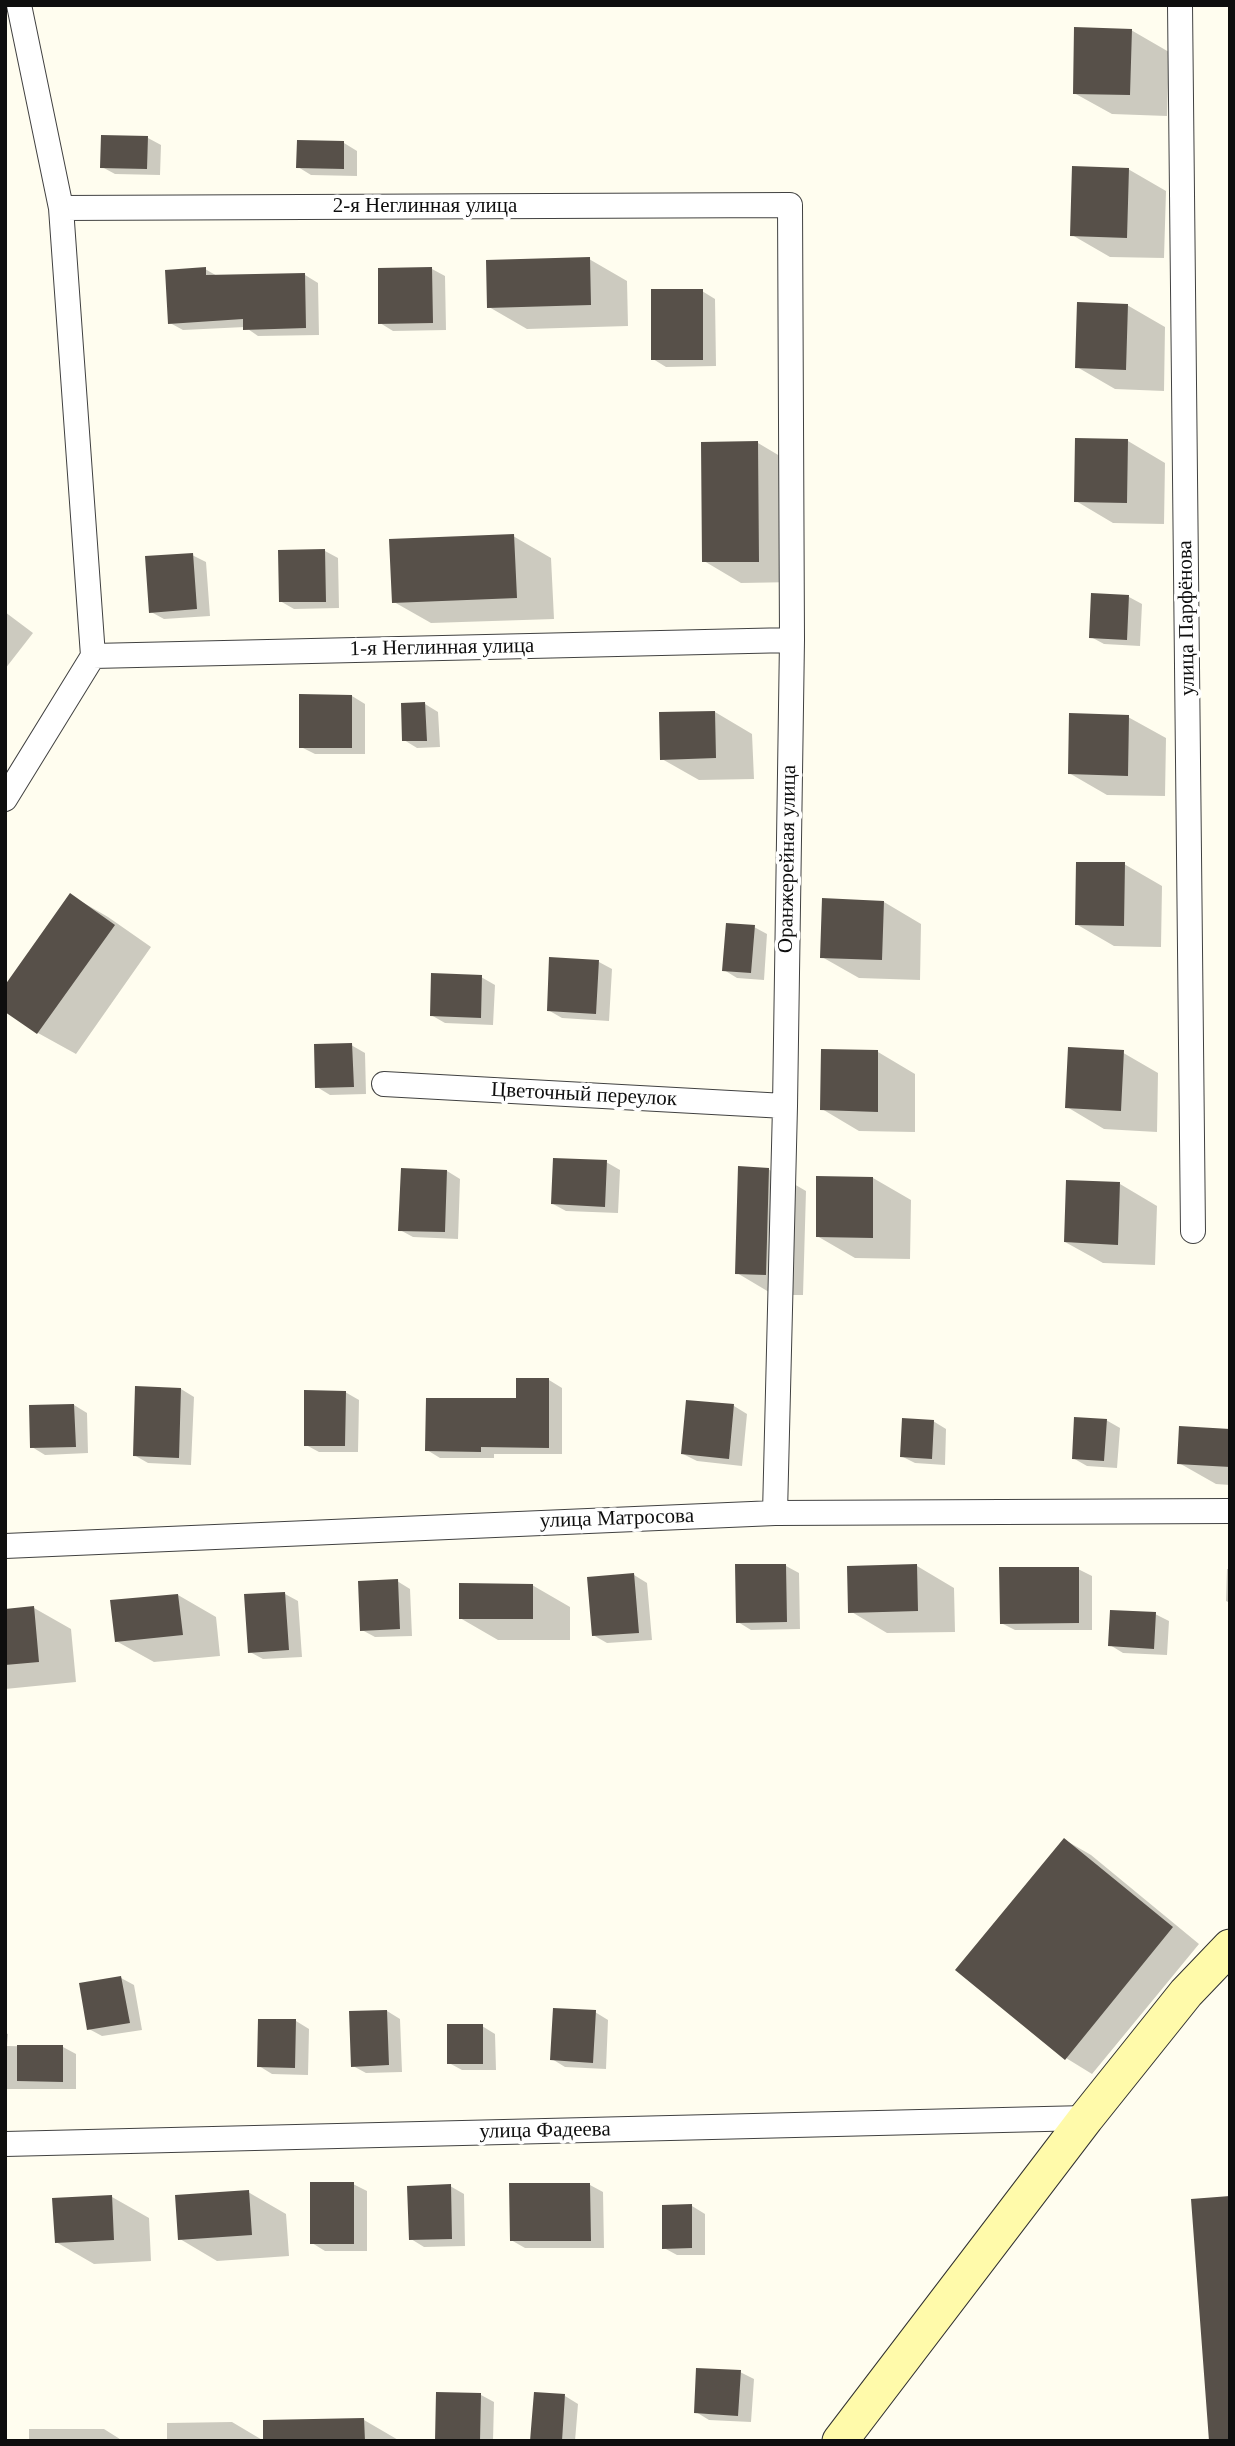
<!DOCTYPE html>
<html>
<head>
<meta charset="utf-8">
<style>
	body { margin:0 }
	#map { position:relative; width:1235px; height:2446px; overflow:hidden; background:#fffdef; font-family:Georgia,serif }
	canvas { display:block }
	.frame { position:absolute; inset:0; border:7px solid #0e0e0e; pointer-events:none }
</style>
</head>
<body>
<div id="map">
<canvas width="1235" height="2446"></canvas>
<div class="frame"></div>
</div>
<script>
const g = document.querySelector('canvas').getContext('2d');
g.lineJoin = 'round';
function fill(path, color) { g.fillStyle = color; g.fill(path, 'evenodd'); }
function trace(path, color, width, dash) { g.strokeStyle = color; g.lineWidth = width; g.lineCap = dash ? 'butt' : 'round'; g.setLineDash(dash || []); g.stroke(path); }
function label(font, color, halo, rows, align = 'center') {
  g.font = font + ' Georgia,serif'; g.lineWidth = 7; g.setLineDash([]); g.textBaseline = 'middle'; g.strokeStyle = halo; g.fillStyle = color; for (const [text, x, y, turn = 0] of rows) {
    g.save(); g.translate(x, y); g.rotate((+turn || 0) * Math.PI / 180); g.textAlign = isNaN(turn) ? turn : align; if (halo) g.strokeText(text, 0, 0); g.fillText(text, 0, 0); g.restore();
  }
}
fill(new Path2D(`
	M1131,30L1169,52L1167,116L1112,114L1074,93Z
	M148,138L161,145L160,175L115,174L102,167Z
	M344,143L357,151V176L311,175L298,167Z
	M1128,169L1166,191L1164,258L1110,257L1072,235Z
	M589,259L627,281L628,326L527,329L489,307Z
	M205,269L219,277L305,275L318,283L319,335L258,336L245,327L183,330L170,323Z
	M432,269L445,276L446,330L393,331L380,323Z
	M702,291L715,299L716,366L666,367L653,359Z
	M1127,305L1165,327L1164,391L1115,389L1077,367Z
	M1128,441L1165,463L1164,524L1113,523L1076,501Z
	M758,443L795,465L796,582L741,583L704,561Z
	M513,536L551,558L554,619L431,623L394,602Z
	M325,551L338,558L339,608L294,609L280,601Z
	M192,555L206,562L210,616L164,619L151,612Z
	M1129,597L1142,604L1140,646L1104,644L1091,637Z
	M5,612L33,633L5,669Z
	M352,696L365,704V754H315L301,747Z
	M425,704L438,712L440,747L417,748L404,740Z
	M715,712L752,734L754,779L699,780L662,759Z
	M1128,717L1166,738L1165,796L1107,795L1069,773Z
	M1124,864L1162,886L1161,947L1114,946L1076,924Z
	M70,895L108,917L151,947L76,1054L38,1033L5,1010Z
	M884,902L921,924L920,980L859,978L822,957Z
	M754,927L767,934L764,980L737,978L724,970Z
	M599,962L612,969L609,1021L562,1018L548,1010Z
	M481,977L495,985L493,1025L445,1023L431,1015Z
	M351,1045L365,1053L366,1094L330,1095L317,1087Z
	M1120,1051L1158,1073L1157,1132L1104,1129L1067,1107Z
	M878,1052L915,1074V1132L859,1131L822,1109Z
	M606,1162L620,1170L618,1213L566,1211L553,1204Z
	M768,1169L806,1191L803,1295H774L737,1273Z
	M447,1171L460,1179L458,1239L413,1237L400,1230Z
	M818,1177L873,1178L911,1200L910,1259L855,1258L817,1236Z
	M1120,1184L1157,1206L1155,1265L1103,1263L1065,1242Z
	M549,1380L562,1388V1454H494V1458H440L427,1450L517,1400Z
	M181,1389L194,1397L191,1465L148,1463L134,1455Z
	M345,1392L359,1400L358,1452H319L306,1445Z
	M688,1402L734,1406L747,1414L742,1466L697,1461L683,1454Z
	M74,1405L87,1413L88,1453L45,1455L32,1447Z
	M1106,1420L1120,1428L1117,1468L1087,1466L1073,1458Z
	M933,1421L946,1429L945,1465L915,1463L901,1456Z
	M1230,1431V1485L1216,1484L1179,1463Z
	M786,1566L799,1573L800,1629L751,1630L738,1622Z
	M917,1566L954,1588L955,1632L887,1633L850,1611Z
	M1078,1569L1092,1576V1630H1015L1001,1623Z
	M1227,1569H1230V1603L1226,1601Z
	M634,1575L647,1583L652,1640L607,1643L593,1635Z
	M397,1581L410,1589L412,1636L375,1637L362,1630Z
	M532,1585L570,1607V1640H498L460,1618Z
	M285,1594L298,1601L302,1657L263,1659L250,1652Z
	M178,1595L216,1617L220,1656L154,1662L116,1641Z
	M34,1608L71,1629L76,1682L5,1689V1610Z
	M1155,1614L1169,1621L1167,1655L1123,1653L1110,1645Z
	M1065,1840L1091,1855L1199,1944L1092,2074L1066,2058Z
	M121,1978L134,1985L142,2030L102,2036L89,2029Z
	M387,2011L400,2019L402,2072L366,2073L353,2066Z
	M595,2012L608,2020L606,2069L565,2067L552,2059Z
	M296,2021L309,2029L308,2075L272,2074L259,2066Z
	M482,2026L495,2034L496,2070H462L449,2063Z
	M5,2033L8,2034L7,2046L63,2047L76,2054V2089H5Z
	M353,2184L367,2191V2251H325L312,2243Z
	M590,2185L603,2192L604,2248H525L511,2240Z
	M450,2186L464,2194L465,2246L424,2247L411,2239Z
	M248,2192L286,2214L289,2256L217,2261L180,2239Z
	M112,2197L149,2218L151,2261L94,2264L56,2242Z
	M692,2206L705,2214V2255H677L664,2248Z
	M740,2372L754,2379L751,2422L709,2420L696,2412Z
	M481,2395L494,2402L493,2441H437Z
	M565,2396L578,2404L575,2441H532Z
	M364,2420L400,2441H298Z
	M232,2422L264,2441H167V2423Z
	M29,2429H104L123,2441H29Z`), '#0003');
fill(new Path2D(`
	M1074,27L1132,29L1130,95L1073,94Z
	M101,135L148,136L147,169L100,168Z
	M297,140L344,141V169L296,168Z
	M1072,166L1129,168L1127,238L1070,236Z
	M590,257L591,305L487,308L486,260Z
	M206,267V275L305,273L306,328L243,330V319L168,324L165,270Z
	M432,267L433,323L378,324V268Z
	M651,289H703V360H651Z
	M1077,302L1128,304L1126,370L1075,368Z
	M1075,438L1128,439L1127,503L1074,502Z
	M758,441L759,562H702L701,442Z
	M514,534L517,598L392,603L389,539Z
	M325,549L326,602H279L278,550Z
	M193,553L197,609L149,613L145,556Z
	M1091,593L1129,595L1127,640L1089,638Z
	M299,694L352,695V748H299Z
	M425,702L427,741H402L401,703Z
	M715,711L716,758L660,760L659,712Z
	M1069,713L1129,715L1128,776L1068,774Z
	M1076,862H1125L1124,926L1075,925Z
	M70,893L115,925L37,1034L5,1012V985Z
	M822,898L884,901L882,960L820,958Z
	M726,923L755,925L751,973L722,971Z
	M549,957L599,960L596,1014L547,1011Z
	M431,973L482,975L481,1018L430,1016Z
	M352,1043L354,1087L315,1088L314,1044Z
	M1068,1047L1124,1050L1121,1111L1065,1108Z
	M821,1049L878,1050V1112L820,1110Z
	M553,1158L607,1160L605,1207L551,1204Z
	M738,1166L769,1168L766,1275L735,1274Z
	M401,1168L447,1170L445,1232L398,1231Z
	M816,1176L873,1177V1238L816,1237Z
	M1066,1180L1120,1182L1118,1245L1064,1242Z
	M516,1378H549V1448L481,1447V1452L425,1451L426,1398H516Z
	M135,1386L181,1388L179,1458L133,1456Z
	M304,1390L346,1391L345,1446H304Z
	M686,1400L734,1404L729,1459L681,1454Z
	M74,1404L76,1447L30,1448L29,1405Z
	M1074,1417L1107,1419L1104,1461L1072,1459Z
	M902,1418L934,1420L932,1459L900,1457Z
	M1179,1426L1230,1429V1467L1177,1464Z
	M735,1564H786L787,1622L736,1623Z
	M917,1564L918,1611L848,1613L847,1566Z
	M999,1567H1079V1623L1000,1624Z
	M634,1573L639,1633L592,1636L587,1577Z
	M398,1579L400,1629L360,1631L358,1581Z
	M459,1583L533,1584V1619H459Z
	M285,1592L289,1650L248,1653L244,1594Z
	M178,1594L183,1635L115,1642L110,1600Z
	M34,1606L39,1662L5,1665V1609Z
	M1110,1610L1156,1612L1154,1649L1108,1646Z
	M1064,1838L1173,1927L1065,2060L955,1970Z
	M121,1976L130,2023L87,2030L79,1983Z
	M553,2008L596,2010L593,2063L550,2060Z
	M387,2010L389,2065L351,2067L349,2011Z
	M258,2019H296L295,2068L257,2067Z
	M447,2024H483V2064H447Z
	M17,2045H63V2082L17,2081Z
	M310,2182H354V2244H310Z
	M509,2183H590L591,2241H510Z
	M451,2184L452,2239L409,2240L407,2186Z
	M249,2190L252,2235L178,2240L175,2195Z
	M112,2195L114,2240L55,2243L52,2198Z
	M1230,2196V2441H1209L1191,2199Z
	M692,2204V2248L662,2249V2205Z
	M696,2368L741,2370L738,2416L694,2413Z
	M436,2392L481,2393L480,2441H435Z
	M534,2392L565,2394L562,2441H530Z
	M364,2418L365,2441H263V2420Z`), '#575049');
const minor = new Path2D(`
	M19,5L61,208L93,656
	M1180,5L1193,1231
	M61,208L790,205L792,640L785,1106L775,1513
	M93,656L792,640
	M5,799L93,656
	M384,1084L785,1106
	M5,1546L775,1513L1230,1511
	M5,2144L1086,2118`);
const secondary = new Path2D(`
	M840,2441L1086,2118L1186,1993L1230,1947`);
trace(minor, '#414141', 26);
trace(secondary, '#303030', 37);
trace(minor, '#fff', 24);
trace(secondary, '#fffaaa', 35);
label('21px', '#0e0e0e', '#fff', [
	["2-я Неглинная улица",425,206],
	["улица Парфёнова",1187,618,-91],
	["1-я Неглинная улица",442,648,-1],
	["Оранжерейная улица",788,859,-89],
	["Цветочный переулок",584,1095,3],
	["улица Матросова",617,1519,-2],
	["улица Фадеева",545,2131,-1]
]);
</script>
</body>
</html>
